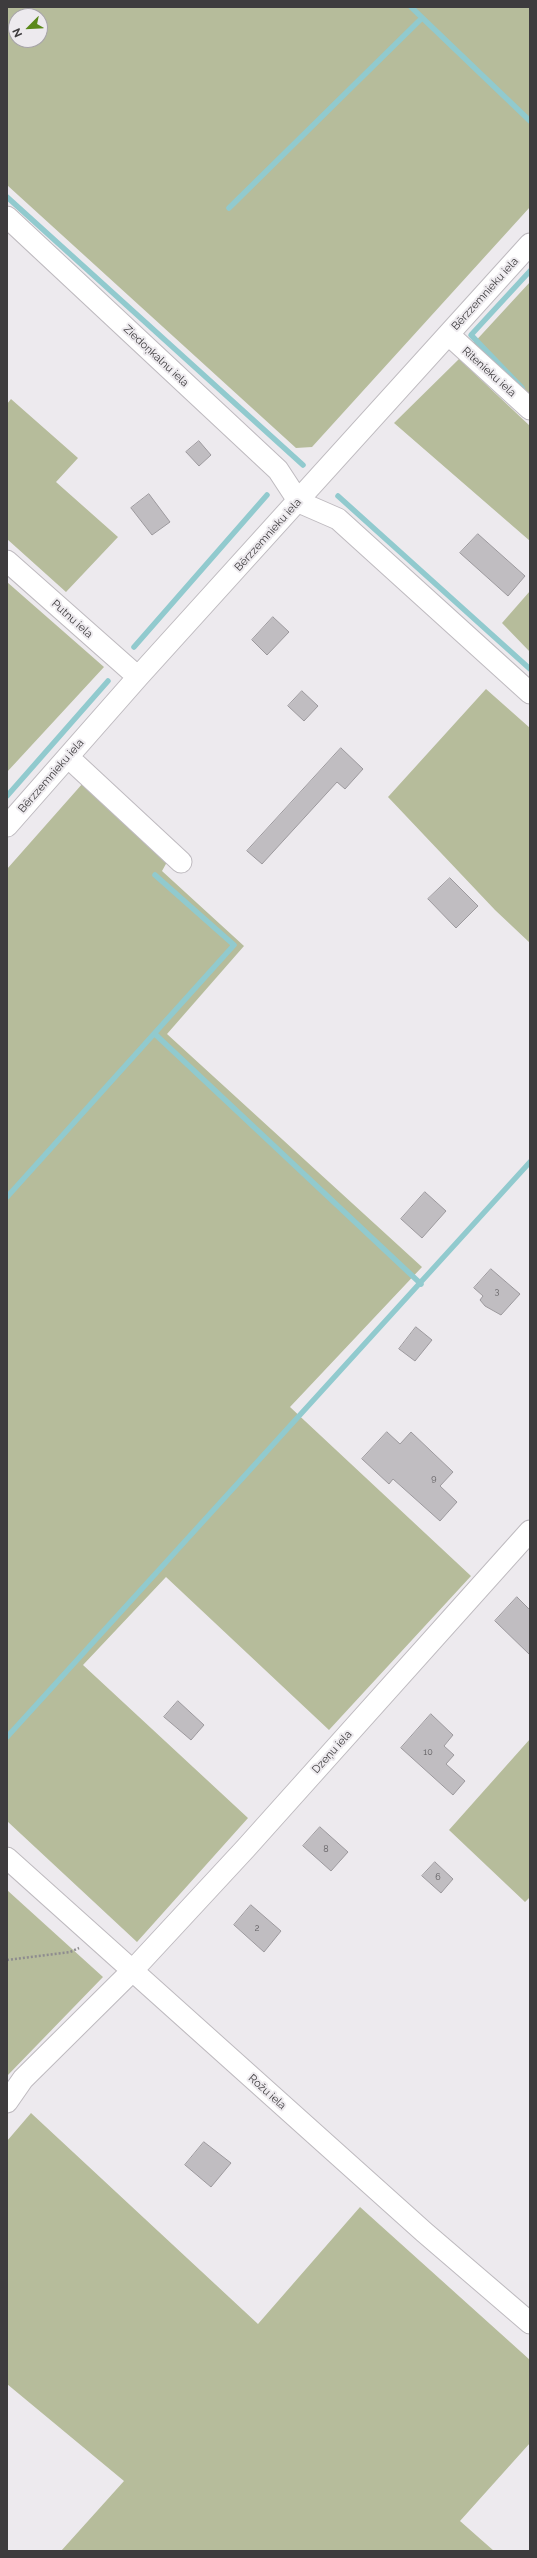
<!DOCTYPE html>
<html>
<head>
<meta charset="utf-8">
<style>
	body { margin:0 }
	#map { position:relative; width:537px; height:2558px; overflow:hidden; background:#edeaee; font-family:Raleway,sans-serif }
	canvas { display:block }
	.frame { position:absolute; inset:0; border:8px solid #3e3c3e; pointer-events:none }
	.north { position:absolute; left:8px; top:8px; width:40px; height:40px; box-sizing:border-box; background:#edeaee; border:1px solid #a7a4a8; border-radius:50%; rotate:246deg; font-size:11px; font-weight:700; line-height:16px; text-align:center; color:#3e3c3e }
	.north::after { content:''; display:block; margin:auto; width:14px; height:18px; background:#5b891a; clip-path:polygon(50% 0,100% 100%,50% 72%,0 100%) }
</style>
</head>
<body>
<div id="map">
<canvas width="537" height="2558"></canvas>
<div class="frame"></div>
<div class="north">N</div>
</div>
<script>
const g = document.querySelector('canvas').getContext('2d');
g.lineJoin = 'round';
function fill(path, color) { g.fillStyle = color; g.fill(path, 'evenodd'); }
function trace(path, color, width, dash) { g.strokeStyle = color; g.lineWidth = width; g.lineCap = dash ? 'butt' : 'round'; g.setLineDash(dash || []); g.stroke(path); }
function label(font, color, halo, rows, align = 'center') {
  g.font = font + ' Raleway,sans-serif'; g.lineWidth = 4; g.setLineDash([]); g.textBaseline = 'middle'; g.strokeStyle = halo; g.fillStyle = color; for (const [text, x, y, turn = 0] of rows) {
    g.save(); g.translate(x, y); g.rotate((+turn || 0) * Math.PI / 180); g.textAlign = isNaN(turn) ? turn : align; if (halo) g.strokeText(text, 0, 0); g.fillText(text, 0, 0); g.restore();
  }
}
fill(new Path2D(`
	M7,7H530V207L312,447L296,448L7,185ZM16,16H40V40H16Z
	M530,282V396L471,346Z
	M459,359L530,426V541L394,423Z
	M11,399L78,458L56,482L118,537L66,592L7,539V404Z
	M7,582L104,667L7,772Z
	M530,591V652L502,623Z
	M486,689L530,728V943L495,910L388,797Z
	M83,783L167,862L162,871L244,946L167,1034L422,1267L290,1407L471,1576L329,1730L166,1577L83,1665L248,1818L137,1942L7,1821V869Z
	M530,1739V1897L525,1902L449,1830Z
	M7,1890L103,1977L7,2076Z
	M31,2113L258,2324L360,2207L530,2360V2443L460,2521L494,2551H61L124,2481L7,2384V2141Z`), '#b6bc9b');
trace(new Path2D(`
	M411,7L530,121
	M7,197L303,465
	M229,208L422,18
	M522,388L471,335L530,271
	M338,496L530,669
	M134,647L267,495
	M7,796L108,681
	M156,1035L421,1284
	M7,1197L234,945L155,875
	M7,1737L530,1162`), '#91cace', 5.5);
const building = new Path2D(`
	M199,441L211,455L199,466L186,452Z
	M149,494L170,522L152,535L131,508Z
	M478,534L525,576L508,596L460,553Z
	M273,617L289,632L267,655L252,640Z
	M302,691L318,706L304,721L288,706Z
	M341,748L363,769L345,789L337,782L262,864L247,851Z
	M450,878L478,906L456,928L428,899Z
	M425,1192L446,1211L422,1238L401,1219Z
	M491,1269L520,1294L501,1315L485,1306L480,1300L483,1296L474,1288Z
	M416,1327L432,1340L415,1361L399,1349Z
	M387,1432L400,1444L411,1432L453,1472L440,1486L457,1502L440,1521L393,1479L389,1484L362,1459Z
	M517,1597L530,1610V1655L495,1621Z
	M178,1701L204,1725L191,1740L164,1717Z
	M431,1714L453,1735L444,1746L454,1755L446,1764L465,1781L453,1795L401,1748Z
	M320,1827L348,1852L331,1871L303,1846Z
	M435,1862L453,1879L441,1893L422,1876Z
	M251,1905L281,1931L264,1952L234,1925Z
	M204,2142L231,2163L211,2187L185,2165Z`);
fill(building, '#c0bdc1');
trace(building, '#9c999d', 1);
const minor = new Path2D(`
	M7,217L278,470L299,502L338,519L530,693
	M449,335L530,409
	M7,561L138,677
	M68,757L181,862
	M7,826L138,677L530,244
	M7,1858L424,2232L530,2323
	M7,2102L23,2079L132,1971L246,1848L530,1531`);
trace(minor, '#bebabf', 23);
trace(new Path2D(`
	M7,1960L70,1952L79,1948`), '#8e8c8f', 2.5, [2, 2]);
trace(minor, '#fff', 21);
label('9px', '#5e5c5f', null, [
	["3",497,1291],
	["9",434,1478],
	["10",428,1752],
	["8",326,1849],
	["6",438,1877],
	["2",257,1928]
]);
label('11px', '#3e3c3e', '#edeaee', [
	["Bērzzemnieku iela",485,294,-48],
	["Ziedoņkalnu iela",156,356,43],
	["Ritenieku iela",489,372,42],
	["Bērzzemnieku iela",268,535,-48],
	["Putnu iela",72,619,42],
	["Bērzzemnieku iela",51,776,-49],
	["Dzeņu iela",332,1752,-48],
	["Rožu iela",267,2092,42]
]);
</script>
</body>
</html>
